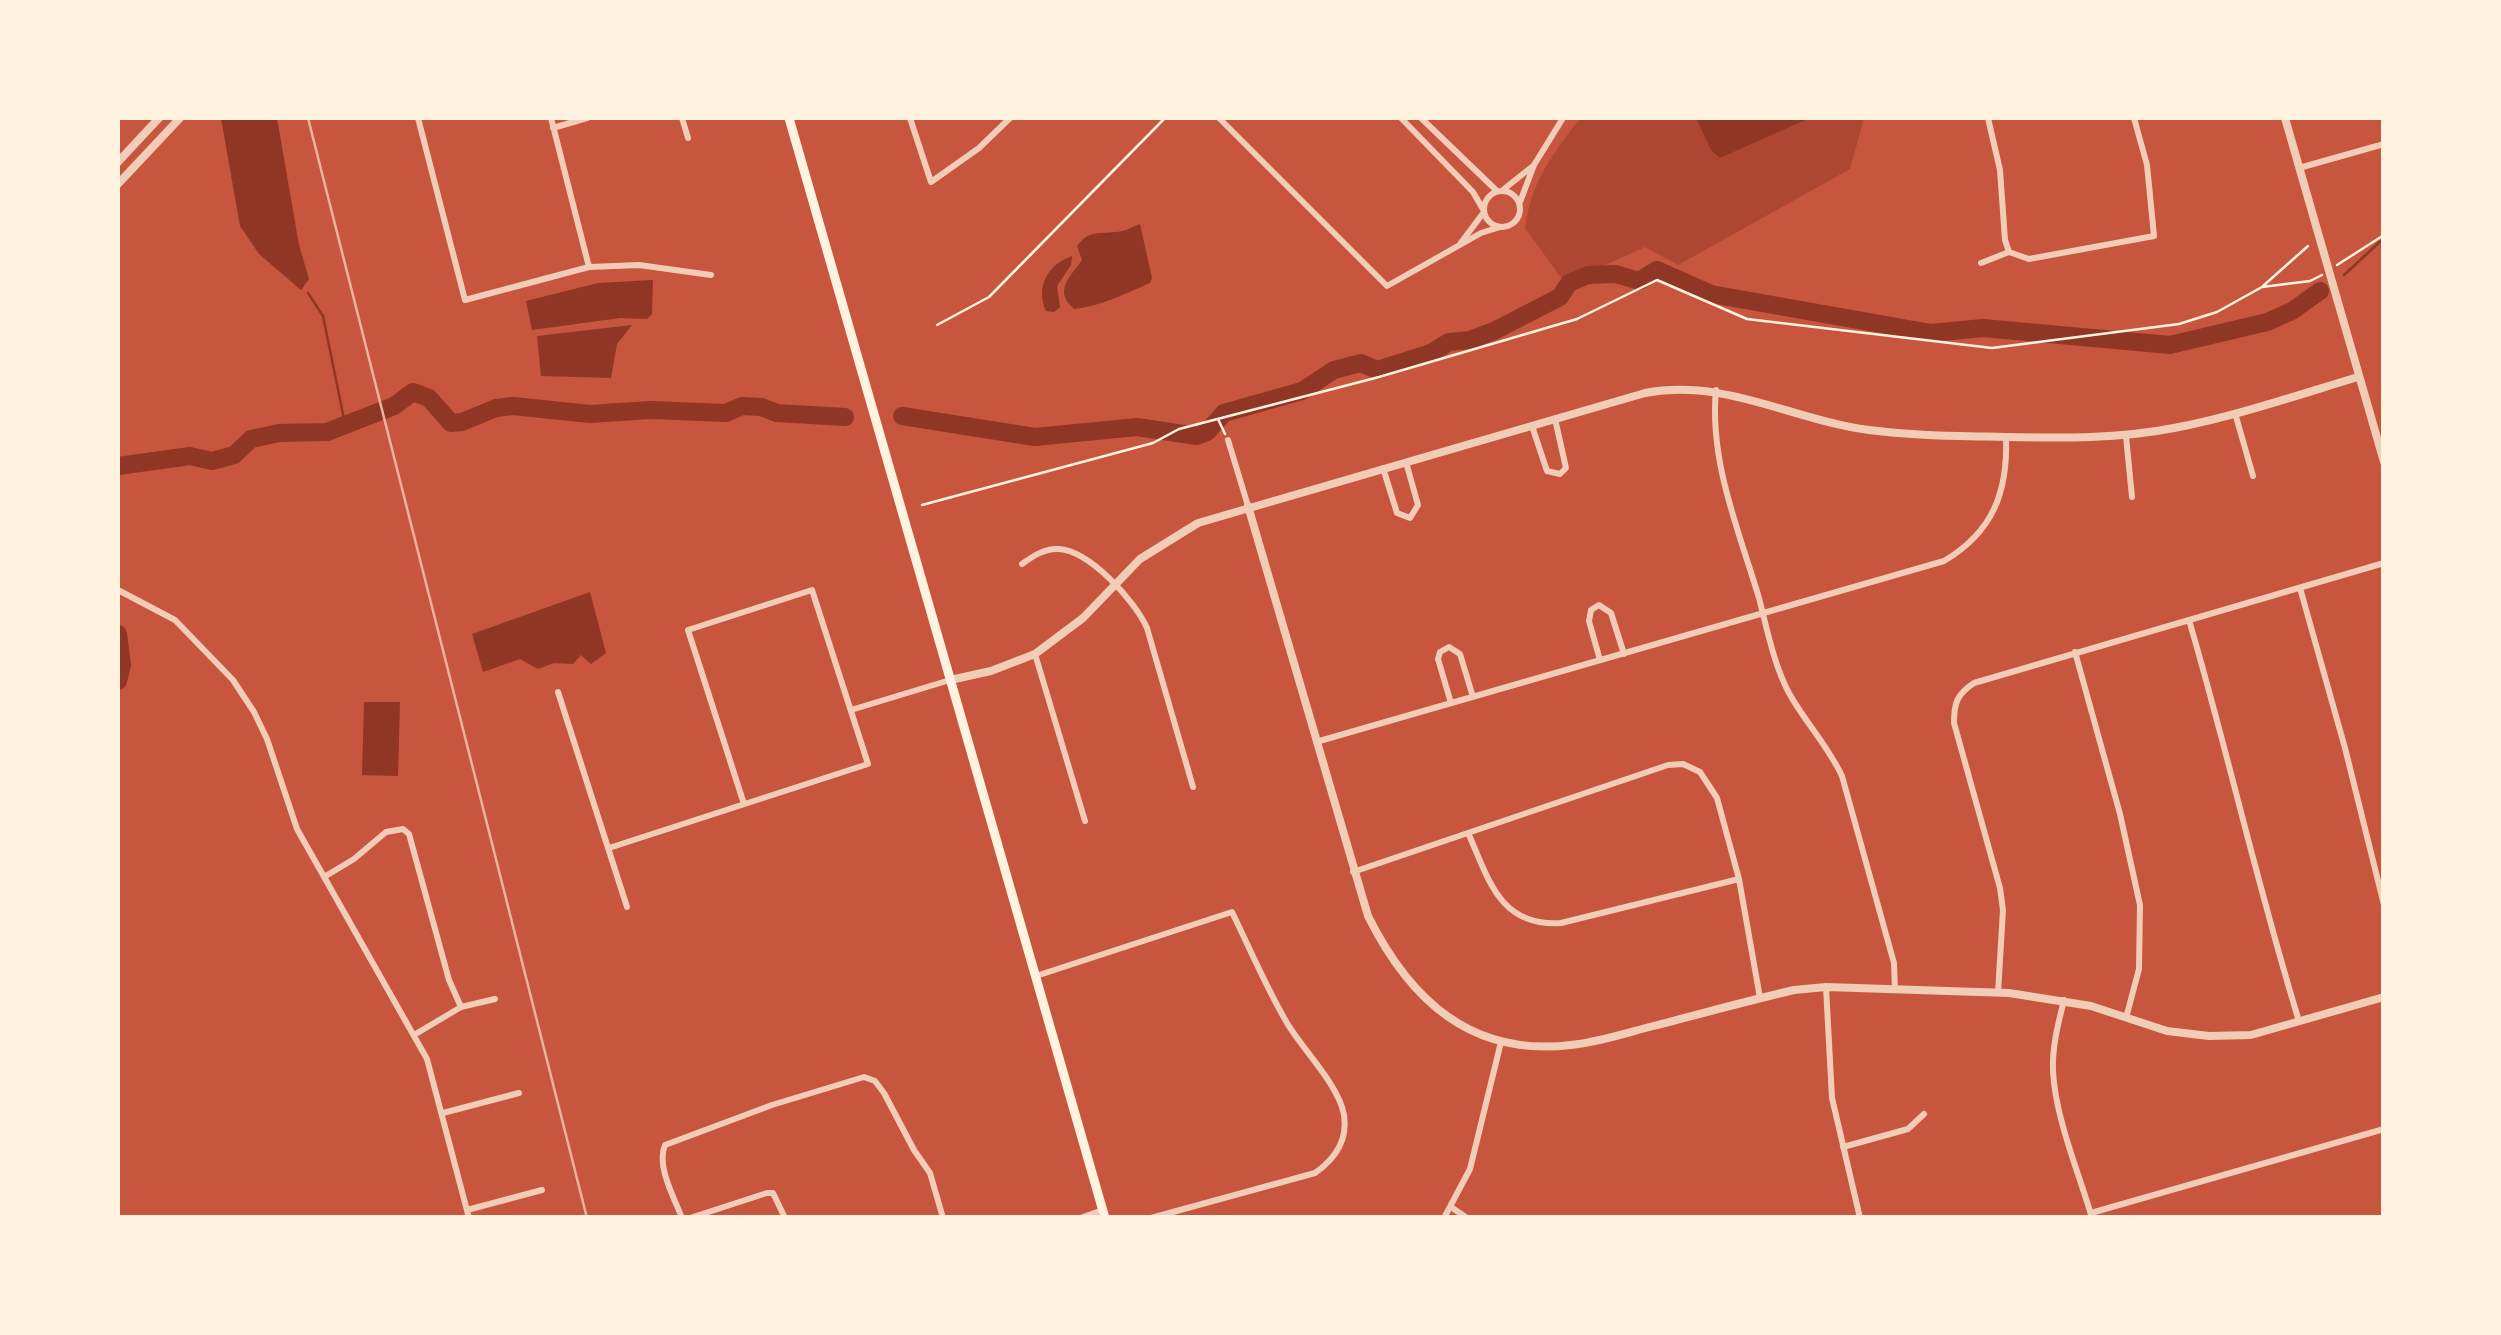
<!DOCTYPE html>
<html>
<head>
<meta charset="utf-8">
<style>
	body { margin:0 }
	#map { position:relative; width:2501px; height:1335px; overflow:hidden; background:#c8553d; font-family:"Public Sans",sans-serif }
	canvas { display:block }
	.frame { position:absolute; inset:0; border:120px solid #fff3e0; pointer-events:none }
</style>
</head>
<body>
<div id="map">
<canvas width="2501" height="1335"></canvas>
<div class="frame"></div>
</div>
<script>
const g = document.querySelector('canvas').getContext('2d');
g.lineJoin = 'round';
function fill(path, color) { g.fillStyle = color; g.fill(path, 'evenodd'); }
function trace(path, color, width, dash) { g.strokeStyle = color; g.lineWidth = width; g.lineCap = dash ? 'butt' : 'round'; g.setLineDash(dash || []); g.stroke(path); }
fill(new Path2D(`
	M1580,118H1864L1850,169L1678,265L1645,247L1565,283L1525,228C1532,179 1552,156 1580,118Z`), '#ae4732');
fill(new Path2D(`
	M221,118H277L299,245L309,279L301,290L259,254L240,226Z
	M1696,118H1810L1720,158L1711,150Z
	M1140,224L1152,278L1150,283C1124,294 1102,306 1074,309C1053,291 1070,277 1082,260L1077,246C1089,230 1098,234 1116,232C1124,232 1132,227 1140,224Z
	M1072,256L1071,265L1057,286L1060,307L1054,312L1046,311C1035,287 1048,264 1072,256Z
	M653,280L652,314L647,319L620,318L532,330L526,301L598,283Z
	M632,325L617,344L611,378L541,376L537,336Z
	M590,592L606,653L591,664L581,655L573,664L554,663L538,669L520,659L483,672L472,634Z
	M364,702H400L398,776L362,775Z`), '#8f3625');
trace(new Path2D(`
	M2344,275L2384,238
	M308,293L323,316L345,424`), '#8f3625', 2.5);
trace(new Path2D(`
	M902,416L1035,437L1137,427L1197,436L1207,432L1224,413L1302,391L1334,370L1361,363L1377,370L1431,353L1449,342L1470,340L1494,331L1560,297L1569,283L1588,275L1616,274L1639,281L1657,270L1711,294L1931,333L1983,328L2170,345L2267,322L2292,311L2320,291
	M118,466L190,456L212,461L234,455L251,439L279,433L327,432L394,406L413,392L429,398L451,423L462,422L496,408L513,406L590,414L650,410L726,413L742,406L761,407L777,413L845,417
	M118,634L122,665L118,681`), '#8f3625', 18);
trace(new Path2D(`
	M2337,265L2384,235
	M2263,286L2308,246
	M937,325L989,297L1165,118
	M1218,419L1225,434
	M922,505L1153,443L1179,429L1379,377L1577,319L1657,280L1747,319L1992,348L2179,324L2217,312L2262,287L2310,281L2322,275`), '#fff3e0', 2.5);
trace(new Path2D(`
	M418,118L465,300L589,267L639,265L711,275
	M551,118L589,267
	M682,118L688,138
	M910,118L931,182L979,148L1010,118
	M1219,118L1387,286L1481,233L1500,227
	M1401,118L1473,192L1484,211
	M1421,118L1497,191
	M1988,118L2000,170L2005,240L2009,252
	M553,128L587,118
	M2299,168L2384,144
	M1504,189L1533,166
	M1484 209a18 18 0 1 1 36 0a18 18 0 1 1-36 0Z
	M1520,202L1534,165L1563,118
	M1460,244L1484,212
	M1981,263L2009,252L2029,259L2154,236L2147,165L2134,118
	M1716,390C1709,461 1739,531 1759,598C1767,629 1774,665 1789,693C1805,722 1828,746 1842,776L1894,963L1895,990
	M2235,413L2253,476
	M1532,426L1547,471L1560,474L1566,468L1555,419
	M2126,436L2132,497
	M1228,440L1248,506
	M1383,468L1397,513L1410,518L1418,505L1406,462
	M1022,564C1033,556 1045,548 1059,549C1090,551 1135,601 1147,628L1193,787
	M2300,588L2345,748L2384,905
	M118,590L175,620L233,680L254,712L267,739L297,829L427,1059L469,1218
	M2189,620C2228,753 2258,888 2299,1021
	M2075,652L2120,814L2140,905L2139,969L2126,1018
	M1035,654L1085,821
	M1600,660L1589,621L1591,610L1599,605L1611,613L1624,654
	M558,692L627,907
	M1451,703L1438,659L1440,652L1449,647L1460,654L1473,697
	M851,710L950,680
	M1316,742L1944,561C1993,532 2008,492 2006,437
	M1469,835C1489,880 1500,927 1561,923L1739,879
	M609,848L868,764L812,590L688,630L744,804
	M1353,872L1668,765L1683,764L1700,772L1717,798L1739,879L1760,998
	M324,877L354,859L386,832L403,829L409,834L449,980L461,1007
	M1036,976L1232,912C1250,949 1266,987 1287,1023C1303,1050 1339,1085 1344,1115C1348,1140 1335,1159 1315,1173L1151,1218
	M1826,987L1832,1098L1860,1218
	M1998,993L2003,910L2000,888L1954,723C1954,703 1957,694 1974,683L2384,563
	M2064,1000C2058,1024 2052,1047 2053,1071C2055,1117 2079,1173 2092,1218
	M414,1035L461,1007L495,999
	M443,1113L519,1093
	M1843,1147L1908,1129L1924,1114
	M1451,1207L1467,1218
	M467,1210L542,1190
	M2091,1213L2384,1129
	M682,1218C674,1197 656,1166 665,1145L772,1105L864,1077L875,1081L884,1093L914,1150L930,1173L943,1218
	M690,1218L767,1193H773L785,1218
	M1080,1218L1103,1210
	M1444,1218L1470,1169L1501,1042`), '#f1ccb7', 6);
trace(new Path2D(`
	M2285,118L2384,462
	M118,162L159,118
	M118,184L180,118
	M1248,506L1368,916C1410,1000 1471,1057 1571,1045C1599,1042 1626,1033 1653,1026C1700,1014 1747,1001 1794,990L1826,987L2009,993L2091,1006L2167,1031L2209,1036L2251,1035L2384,997
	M950,680L991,671L1035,654L1083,618L1140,559L1198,523L1645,393C1725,378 1792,420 1869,430C1915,436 1960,436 2006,437C2063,438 2118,439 2174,428C2236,416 2298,395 2358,377`), '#f1ccb7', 8);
trace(new Path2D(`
	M789,118L1105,1218`), '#fff3e0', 9);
trace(new Path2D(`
	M308,118L587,1218`), '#e9b49f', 2.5);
</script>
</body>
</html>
